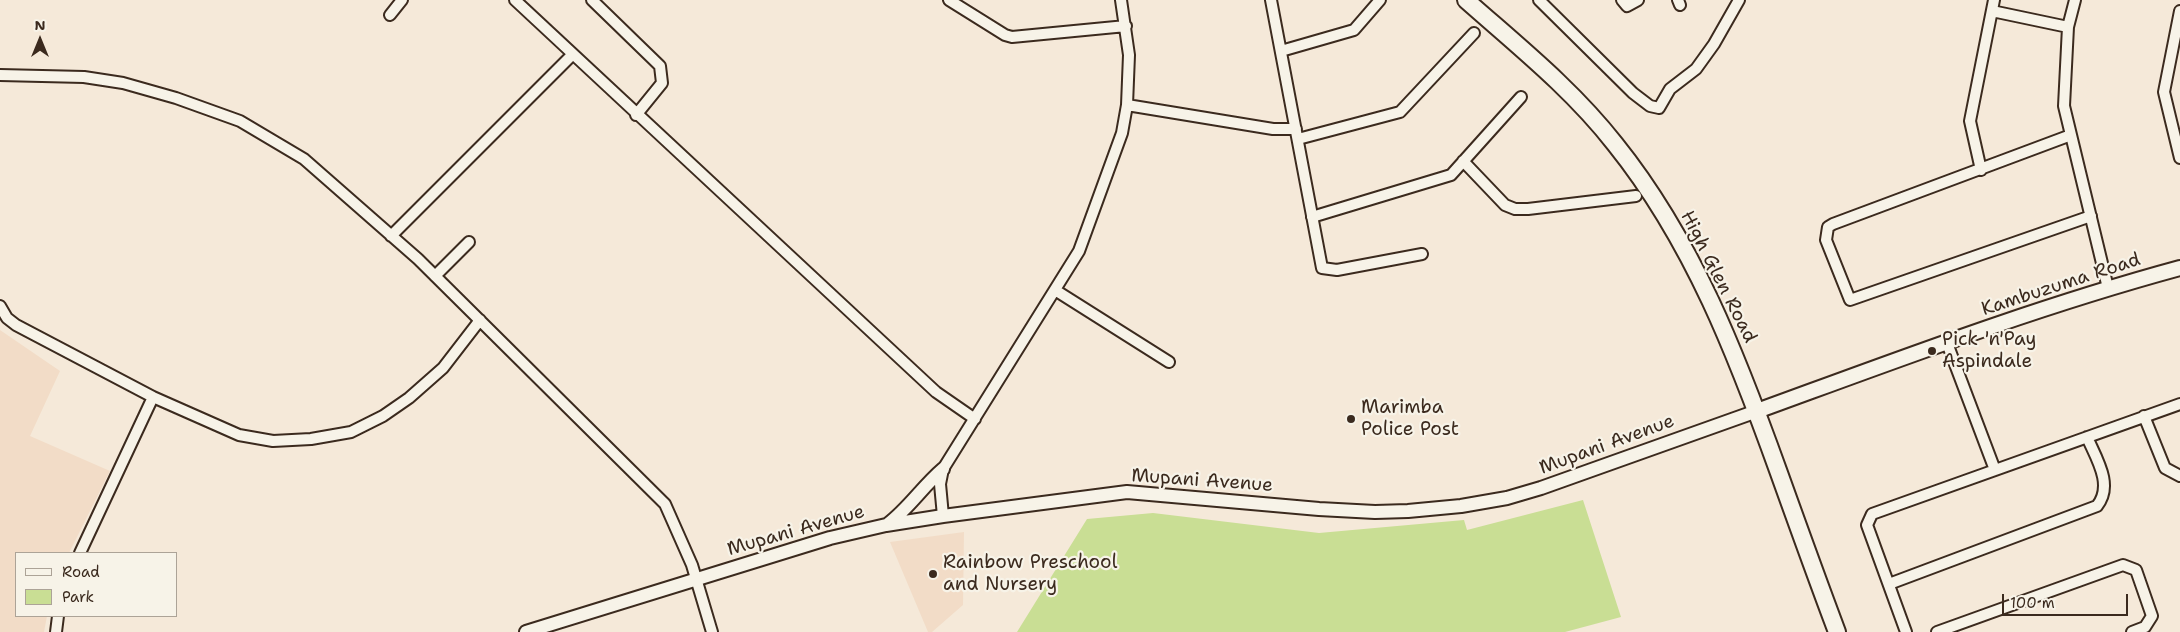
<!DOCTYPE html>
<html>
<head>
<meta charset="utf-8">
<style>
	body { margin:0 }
	#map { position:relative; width:2180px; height:632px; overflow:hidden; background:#f5e9d9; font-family:"Shantell Sans",sans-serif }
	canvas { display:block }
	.legend { position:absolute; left:15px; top:552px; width:162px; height:65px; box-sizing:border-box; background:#f7f3e8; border:1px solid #aca397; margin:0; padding:6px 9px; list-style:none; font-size:15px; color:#3b2a1e }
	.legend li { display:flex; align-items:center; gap:10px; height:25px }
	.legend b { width:25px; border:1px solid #aca397 }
	.north { position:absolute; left:15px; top:15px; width:50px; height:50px; -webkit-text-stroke:4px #f7f3e8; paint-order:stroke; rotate:0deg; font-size:14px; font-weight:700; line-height:20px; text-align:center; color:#3b2a1e }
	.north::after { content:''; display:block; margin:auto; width:18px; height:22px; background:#3b2a1e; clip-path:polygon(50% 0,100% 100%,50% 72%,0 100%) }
	.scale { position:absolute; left:2002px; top:594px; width:126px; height:22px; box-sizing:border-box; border:2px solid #3b2a1e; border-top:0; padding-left:6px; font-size:15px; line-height:18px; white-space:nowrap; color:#3b2a1e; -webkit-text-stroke:4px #f7f3e8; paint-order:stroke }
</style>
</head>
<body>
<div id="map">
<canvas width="2180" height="632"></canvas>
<ul class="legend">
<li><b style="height:6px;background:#f7f3e8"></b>Road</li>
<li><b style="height:14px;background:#c9de94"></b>Park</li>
</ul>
<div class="north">N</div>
<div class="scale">100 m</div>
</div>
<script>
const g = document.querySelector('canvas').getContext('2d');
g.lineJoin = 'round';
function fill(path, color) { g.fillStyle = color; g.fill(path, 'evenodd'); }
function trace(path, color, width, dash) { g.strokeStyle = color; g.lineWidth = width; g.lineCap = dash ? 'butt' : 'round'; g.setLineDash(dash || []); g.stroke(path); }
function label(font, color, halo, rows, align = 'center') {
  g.font = font + ' "Shantell Sans",sans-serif'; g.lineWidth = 4.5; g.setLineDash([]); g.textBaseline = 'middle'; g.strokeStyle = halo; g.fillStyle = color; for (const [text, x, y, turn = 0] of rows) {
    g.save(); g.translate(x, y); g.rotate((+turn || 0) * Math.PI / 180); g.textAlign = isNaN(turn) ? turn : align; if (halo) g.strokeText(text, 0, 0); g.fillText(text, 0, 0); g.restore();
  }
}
fill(new Path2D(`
	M0,330L60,371L30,436L110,471L69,553H16V616H47L44,632H0Z
	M964,532L963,605L932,632H928L890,542Z`), '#f2dcc7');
fill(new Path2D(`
	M1583,500L1621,617L1565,632H1017L1087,519L1153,513L1319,533L1464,520L1467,530Z`), '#c9de94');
const minor = new Path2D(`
	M515,0L936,392L975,419
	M592,0L660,66L662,83L636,115
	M949,0L1005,35L1012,37L1126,26
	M1271,0L1322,268L1337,270L1422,254
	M1539,0L1633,93L1650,106L1659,108L1670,89L1696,69L1714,44L1739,0
	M1622,0L1627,6L1638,0
	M1678,0L1680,5
	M2075,0L2068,27L2064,106L2108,288
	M1992,11L2068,27
	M2180,11L2164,92L2180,158
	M390,15L402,0
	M1281,51L1354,30L1380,0
	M0,75L84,77L123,83L176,98L240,121L304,159L418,259L665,504L692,565L712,632
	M1127,105L1273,129H1296
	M2071,135L1833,224L1828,227L1826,240L1850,300L2091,216
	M1298,139L1400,112L1474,33
	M1463,161L1505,205L1515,209H1528L1636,196
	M1981,170L1970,121L1994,0
	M1312,217L1451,175L1521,97
	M391,236L572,55
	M435,276L469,242
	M1055,290L1169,362
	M0,306L7,318L16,325L153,397L239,435L273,441L311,439L351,432L383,416L409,398L443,368L480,320
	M1947,343L1995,470
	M2144,416L2165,468L2180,476
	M943,516L940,484L943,469L1079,251L1122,133L1127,105L1129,55L1121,0
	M80,553L153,397
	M1889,584L2097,506C2114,485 2096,458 2087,437
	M56,632L58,616
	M1906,632L1867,525L1872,514L2180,404
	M1937,632L2123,565L2136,570L2152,616L2145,627L2132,632`);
const tertiary = new Path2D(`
	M888,524C909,508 923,486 943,469
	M526,632L830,538L886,525L943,516L1127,492L1319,509L1375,512L1408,511L1461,506L1507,498L1541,488L1757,411`);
const secondary = new Path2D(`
	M1757,411C1897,360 2036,307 2180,268`);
const primary = new Path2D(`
	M1466,0C1518,46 1572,89 1615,144C1693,241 1737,356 1779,473C1798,526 1817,579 1837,632`);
trace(minor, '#3b2a1e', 14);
trace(tertiary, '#3b2a1e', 16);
trace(secondary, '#3b2a1e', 18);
trace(primary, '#3b2a1e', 20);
trace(minor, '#f7f3e8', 10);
trace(tertiary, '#f7f3e8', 12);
trace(secondary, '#f7f3e8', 14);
trace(primary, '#f7f3e8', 16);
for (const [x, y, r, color] of [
	[1932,351,5,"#3b2a1e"],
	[1351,419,5,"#3b2a1e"],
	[933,574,5,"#3b2a1e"]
]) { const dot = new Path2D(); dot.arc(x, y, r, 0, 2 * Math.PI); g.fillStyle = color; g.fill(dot); trace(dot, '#f7f3e8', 2); }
label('19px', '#3b2a1e', '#f7f3e8', [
	["High Glen Road",1718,277,63],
	["Kambuzuma Road",2061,285,-18],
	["Mupani Avenue",1607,445,-20],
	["Mupani Avenue",1202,481,4],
	["Mupani Avenue",796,531,-16]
]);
label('19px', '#3b2a1e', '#f7f3e8', [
	["Pick 'n'Pay",1942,340],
	["Aspindale",1942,362],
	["Marimba",1361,408],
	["Police Post",1361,430],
	["Rainbow Preschool",943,563],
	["and Nursery",943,585]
], 'left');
</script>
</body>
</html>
